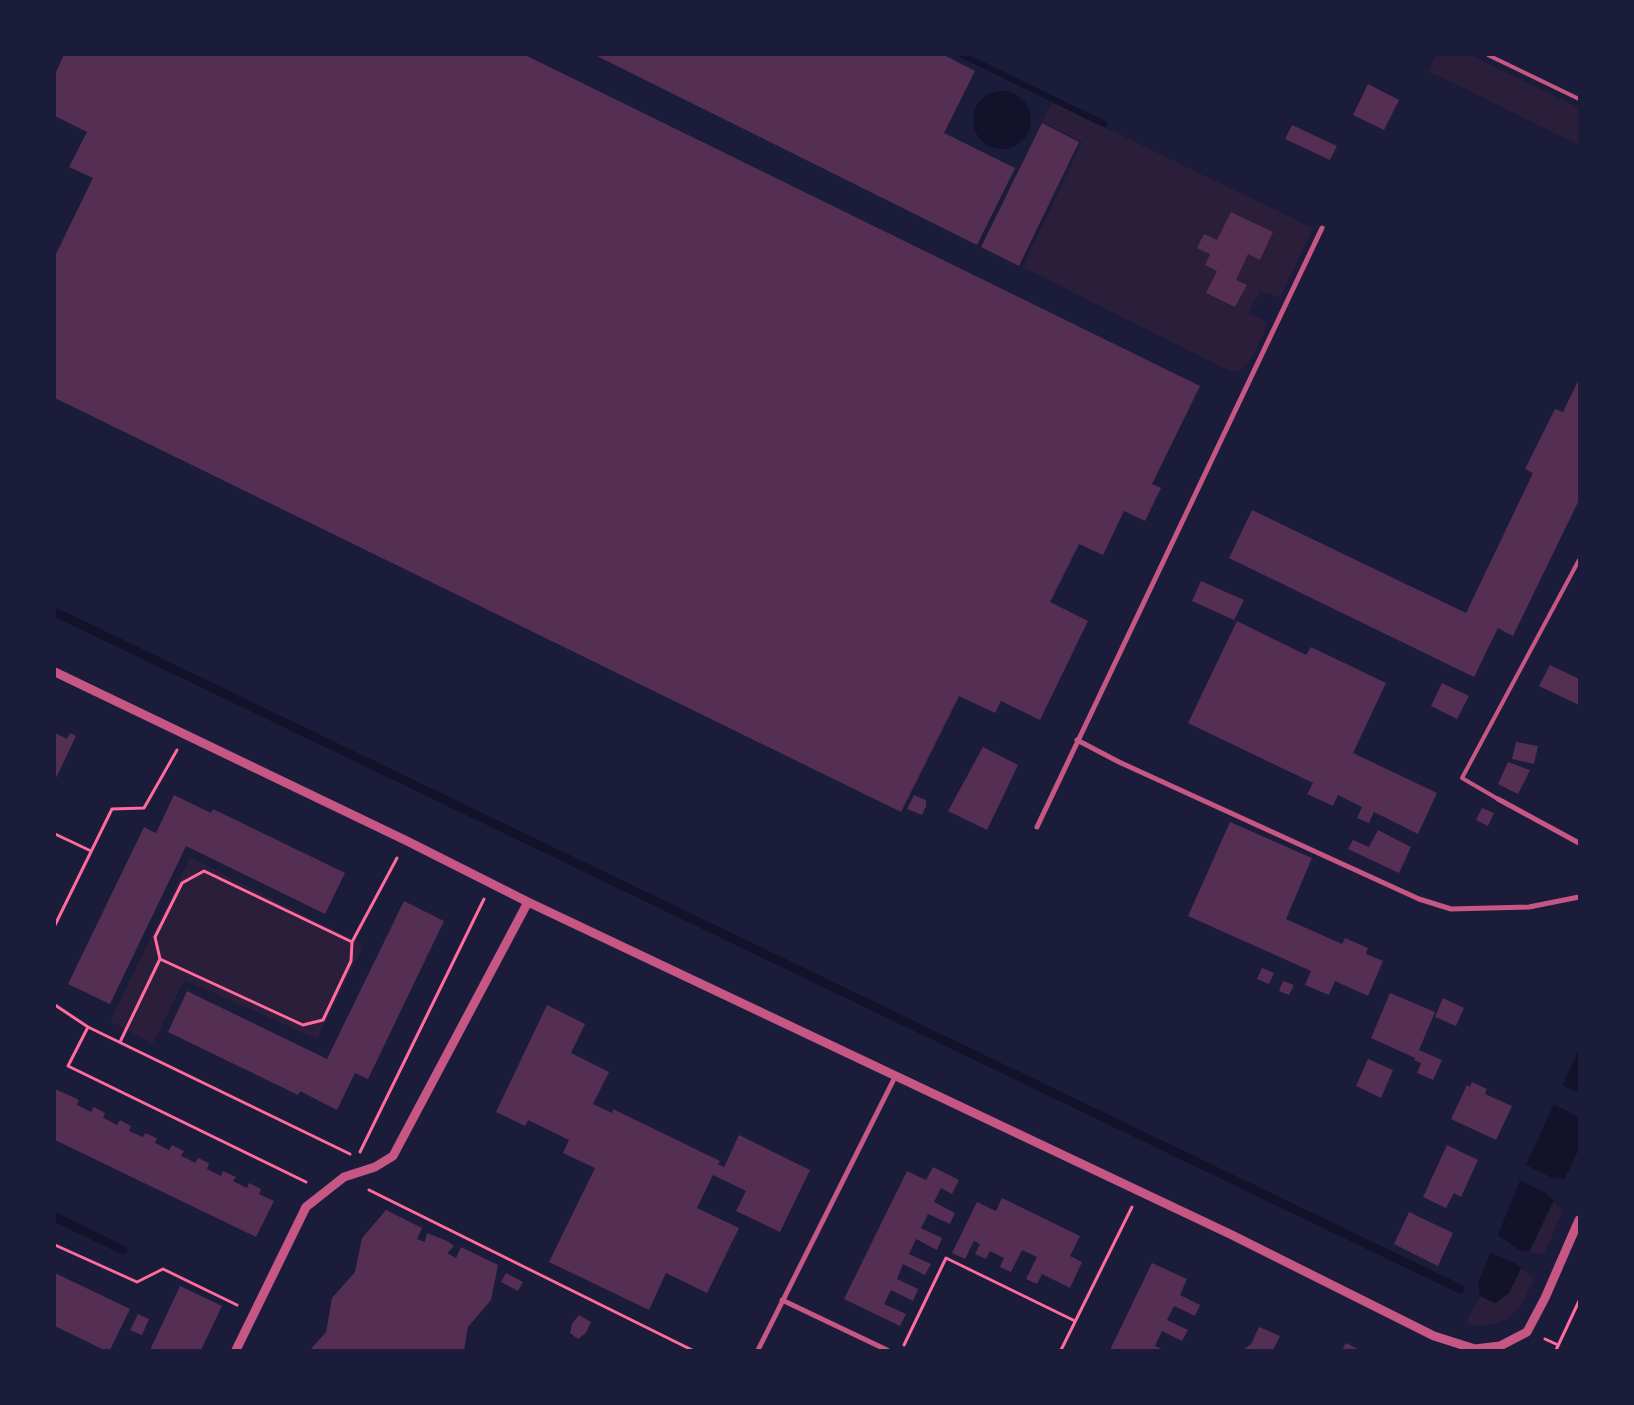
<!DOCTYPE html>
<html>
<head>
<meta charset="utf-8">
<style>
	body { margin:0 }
	#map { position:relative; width:1634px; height:1405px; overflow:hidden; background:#1b1b3a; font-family:"Archivo Narrow",sans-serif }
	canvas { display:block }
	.frame { position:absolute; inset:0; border:56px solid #1b1b3a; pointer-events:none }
</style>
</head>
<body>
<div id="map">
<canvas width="1634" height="1405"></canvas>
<div class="frame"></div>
</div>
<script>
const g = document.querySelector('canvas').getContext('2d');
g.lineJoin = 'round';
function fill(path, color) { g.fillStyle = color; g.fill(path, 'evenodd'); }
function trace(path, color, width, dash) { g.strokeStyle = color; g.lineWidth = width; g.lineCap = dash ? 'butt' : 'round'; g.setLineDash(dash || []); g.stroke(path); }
fill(new Path2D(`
	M1436,55H1471L1579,108V145L1428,71Z
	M1052,102L1313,228L1280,298L1260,291L1248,313L1268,322C1260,339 1252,373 1231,372L1023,267L1082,142L1042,122Z
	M190,857L364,945L317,1039L184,980L153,1044L110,1021Z
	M1554,1200L1562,1213L1544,1254L1528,1252Z
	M1521,1268L1534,1278C1519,1314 1507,1330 1465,1324L1480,1296L1495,1303L1509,1293Z`), '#2a1e3b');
fill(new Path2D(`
	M956,55H969L1107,122L1108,125L1107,127H1103Z
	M973 120a29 29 0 1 1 58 0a29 29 0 1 1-58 0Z
	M1579,1049V1149L1509,1293L1495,1303L1480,1296L1478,1284L1528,1161Z`), '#12122b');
fill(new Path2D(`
	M1560,1084L1579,1093V1117L1551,1103Z
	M1524,1164L1550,1177L1567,1180L1556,1202L1544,1192L1518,1180Z
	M1496,1234L1519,1250L1531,1252L1523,1270L1513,1262L1488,1252Z`), '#1b1b3a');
trace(new Path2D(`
	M55,612L1460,1289
	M55,1217L123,1250`), '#12122b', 9);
fill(new Path2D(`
	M64,55H525L1200,386L1152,484L1161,488L1145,521L1124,511L1103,555L1079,544L1050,602L1088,621L1040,720L1001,701L995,713L959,696L901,812L55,398V256L93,178L69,167L87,132L55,116V74Z
	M595,55H944L975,71L944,133L1015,168L977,245Z
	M1368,84L1399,100L1384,130L1353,115Z
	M1042,123L1079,142L1019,266L981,247Z
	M1292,125L1337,146L1330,160L1285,139Z
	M1231,212L1273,232L1260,260L1248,254L1236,280L1247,285L1235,307L1206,293L1217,271L1205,265L1210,254L1197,248L1204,234L1217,240Z
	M1579,379V500L1513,636L1498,628L1474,677L1229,558L1252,510L1466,613L1533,473L1525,469L1555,409L1563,412Z
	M1201,581L1244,600L1234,620L1192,601Z
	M1237,621L1306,655L1311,647L1386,683L1353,753L1437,793L1418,834L1374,812L1369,823L1357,818L1362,807L1338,795L1333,806L1307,794L1313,783L1188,723Z
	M1550,665L1579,679V705L1539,686Z
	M1442,683L1469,696L1457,719L1431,706Z
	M55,733L67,739L70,733L76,736L56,778Z
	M1516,742L1538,746L1534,764L1512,759Z
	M983,747L1018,765L987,830L948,811Z
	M1508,762L1530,770L1518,794L1498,784Z
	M174,795L211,813L213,809L345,873L325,914L186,846L110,1004L68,984L144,827L156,833Z
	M914,795L926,800V806L922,815L907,809Z
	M1482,808L1494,813L1488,826L1476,820Z
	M1230,822L1312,858L1286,919L1342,944L1345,938L1368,948L1366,954L1383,961L1368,996L1335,981L1329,995L1305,985L1311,971L1188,916Z
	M1378,830L1411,847L1399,873L1348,849L1353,840L1369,847Z
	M404,901L444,921L368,1079L355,1073L337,1110L300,1091L298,1095L168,1032L187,991L327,1059Z
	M1262,968L1274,973L1269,984L1257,979Z
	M1283,981L1294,985L1289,995L1279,991Z
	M1390,993L1435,1012L1419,1050L1442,1060L1433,1080L1417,1073L1421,1063L1414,1060L1415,1058L1371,1038Z
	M1443,998L1464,1008L1456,1026L1435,1017Z
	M547,1005L585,1024L571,1053L609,1072L593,1104L612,1113L613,1109L720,1161L718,1164L724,1167L739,1135L810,1170L780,1232L736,1211L746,1191L713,1175L697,1208L739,1228L707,1293L666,1273L649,1310L549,1262L595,1168L563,1153L569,1140L528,1120L525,1126L496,1112Z
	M1368,1059L1393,1070L1381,1098L1356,1086Z
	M1472,1082L1487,1089L1485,1094L1512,1106L1496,1140L1451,1119L1467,1085L1470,1087Z
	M55,1089L79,1100L77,1105L91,1112L94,1107L105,1113L103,1118L106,1119L117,1125L120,1120L131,1126L129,1131L143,1137L145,1133L157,1138L155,1143L169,1150L172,1145L184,1151L181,1156L190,1160L195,1163L198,1158L209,1163L207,1169L221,1176L223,1171L236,1177L233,1181L247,1188L249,1183L261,1189L259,1194L274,1201L256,1237L55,1140Z
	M1447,1145L1478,1160L1461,1197L1454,1193L1446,1208L1423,1197Z
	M933,1167L959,1180L952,1194L941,1188L934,1202L955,1213L950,1224L928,1214L921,1228L942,1238L937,1250L916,1239L909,1254L931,1264L925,1275L903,1264L897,1279L918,1289L913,1301L891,1290L884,1304L906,1314L900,1326L844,1299L907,1171L926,1180Z
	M1002,1198L1080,1236L1070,1256L1082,1262L1070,1288L1042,1274L1037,1284L1026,1279L1037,1257L1022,1250L1011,1272L1000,1267L1004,1258L990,1251L986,1259L975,1254L980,1244L974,1241L965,1259L952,1253L977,1202L996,1211Z
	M386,1210L422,1228L417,1239L425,1242L427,1233L447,1241L454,1246L447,1253L456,1258L461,1247L498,1265L491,1300L468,1327L464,1350H310L326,1332L332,1298L355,1272L362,1238Z
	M1409,1212L1453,1233L1438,1266L1394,1244Z
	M1152,1263L1187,1279L1180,1295L1200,1305L1195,1316L1174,1306L1167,1320L1188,1330L1182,1341L1162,1331L1155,1346L1164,1350H1110Z
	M55,1273L130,1309L110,1350H104L55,1326Z
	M506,1273L523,1282L518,1291L501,1282Z
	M180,1286L222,1306L201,1350H150Z
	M138,1314L149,1319L142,1335L130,1330Z
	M579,1315L591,1322L586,1333L578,1339L570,1333L572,1324Z
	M1259,1327L1280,1336L1273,1350H1243L1251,1344Z
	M1346,1343L1360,1350H1342Z`), '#542f53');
trace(new Path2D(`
	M55,834L91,851
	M55,925L112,809L144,808L177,750
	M160,959L155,937L182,883L204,871L352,942
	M55,1005L88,1027L350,1154
	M88,1027L68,1066L306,1182
	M120,1042L160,959L303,1025L323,1020L351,961L352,942L397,858
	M360,1152L484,899
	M369,1190L692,1350
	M55,1245L137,1282L163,1269L237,1305
	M1545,1339L1558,1345
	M904,1345L946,1258L1075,1321
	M1061,1350L1132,1207
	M1556,1350L1579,1301`), '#ff6b9d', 3);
trace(new Path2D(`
	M1488,55L1579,99
	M1498,799L1462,778L1579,560`), '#c65784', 4);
trace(new Path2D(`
	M1077,740L1119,762L1419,899L1451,909L1529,907L1579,897
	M1498,799L1579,843
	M1037,827L1322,228
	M782,1300L887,1350
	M758,1350L896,1075`), '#c65784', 5);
trace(new Path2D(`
	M55,672L407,841L528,902L1232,1235L1434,1336L1475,1349L1500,1346L1527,1332L1545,1298L1579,1220
	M236,1350L306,1207L344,1177L375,1167L393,1156L528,902`), '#c65784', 9);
</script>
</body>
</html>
